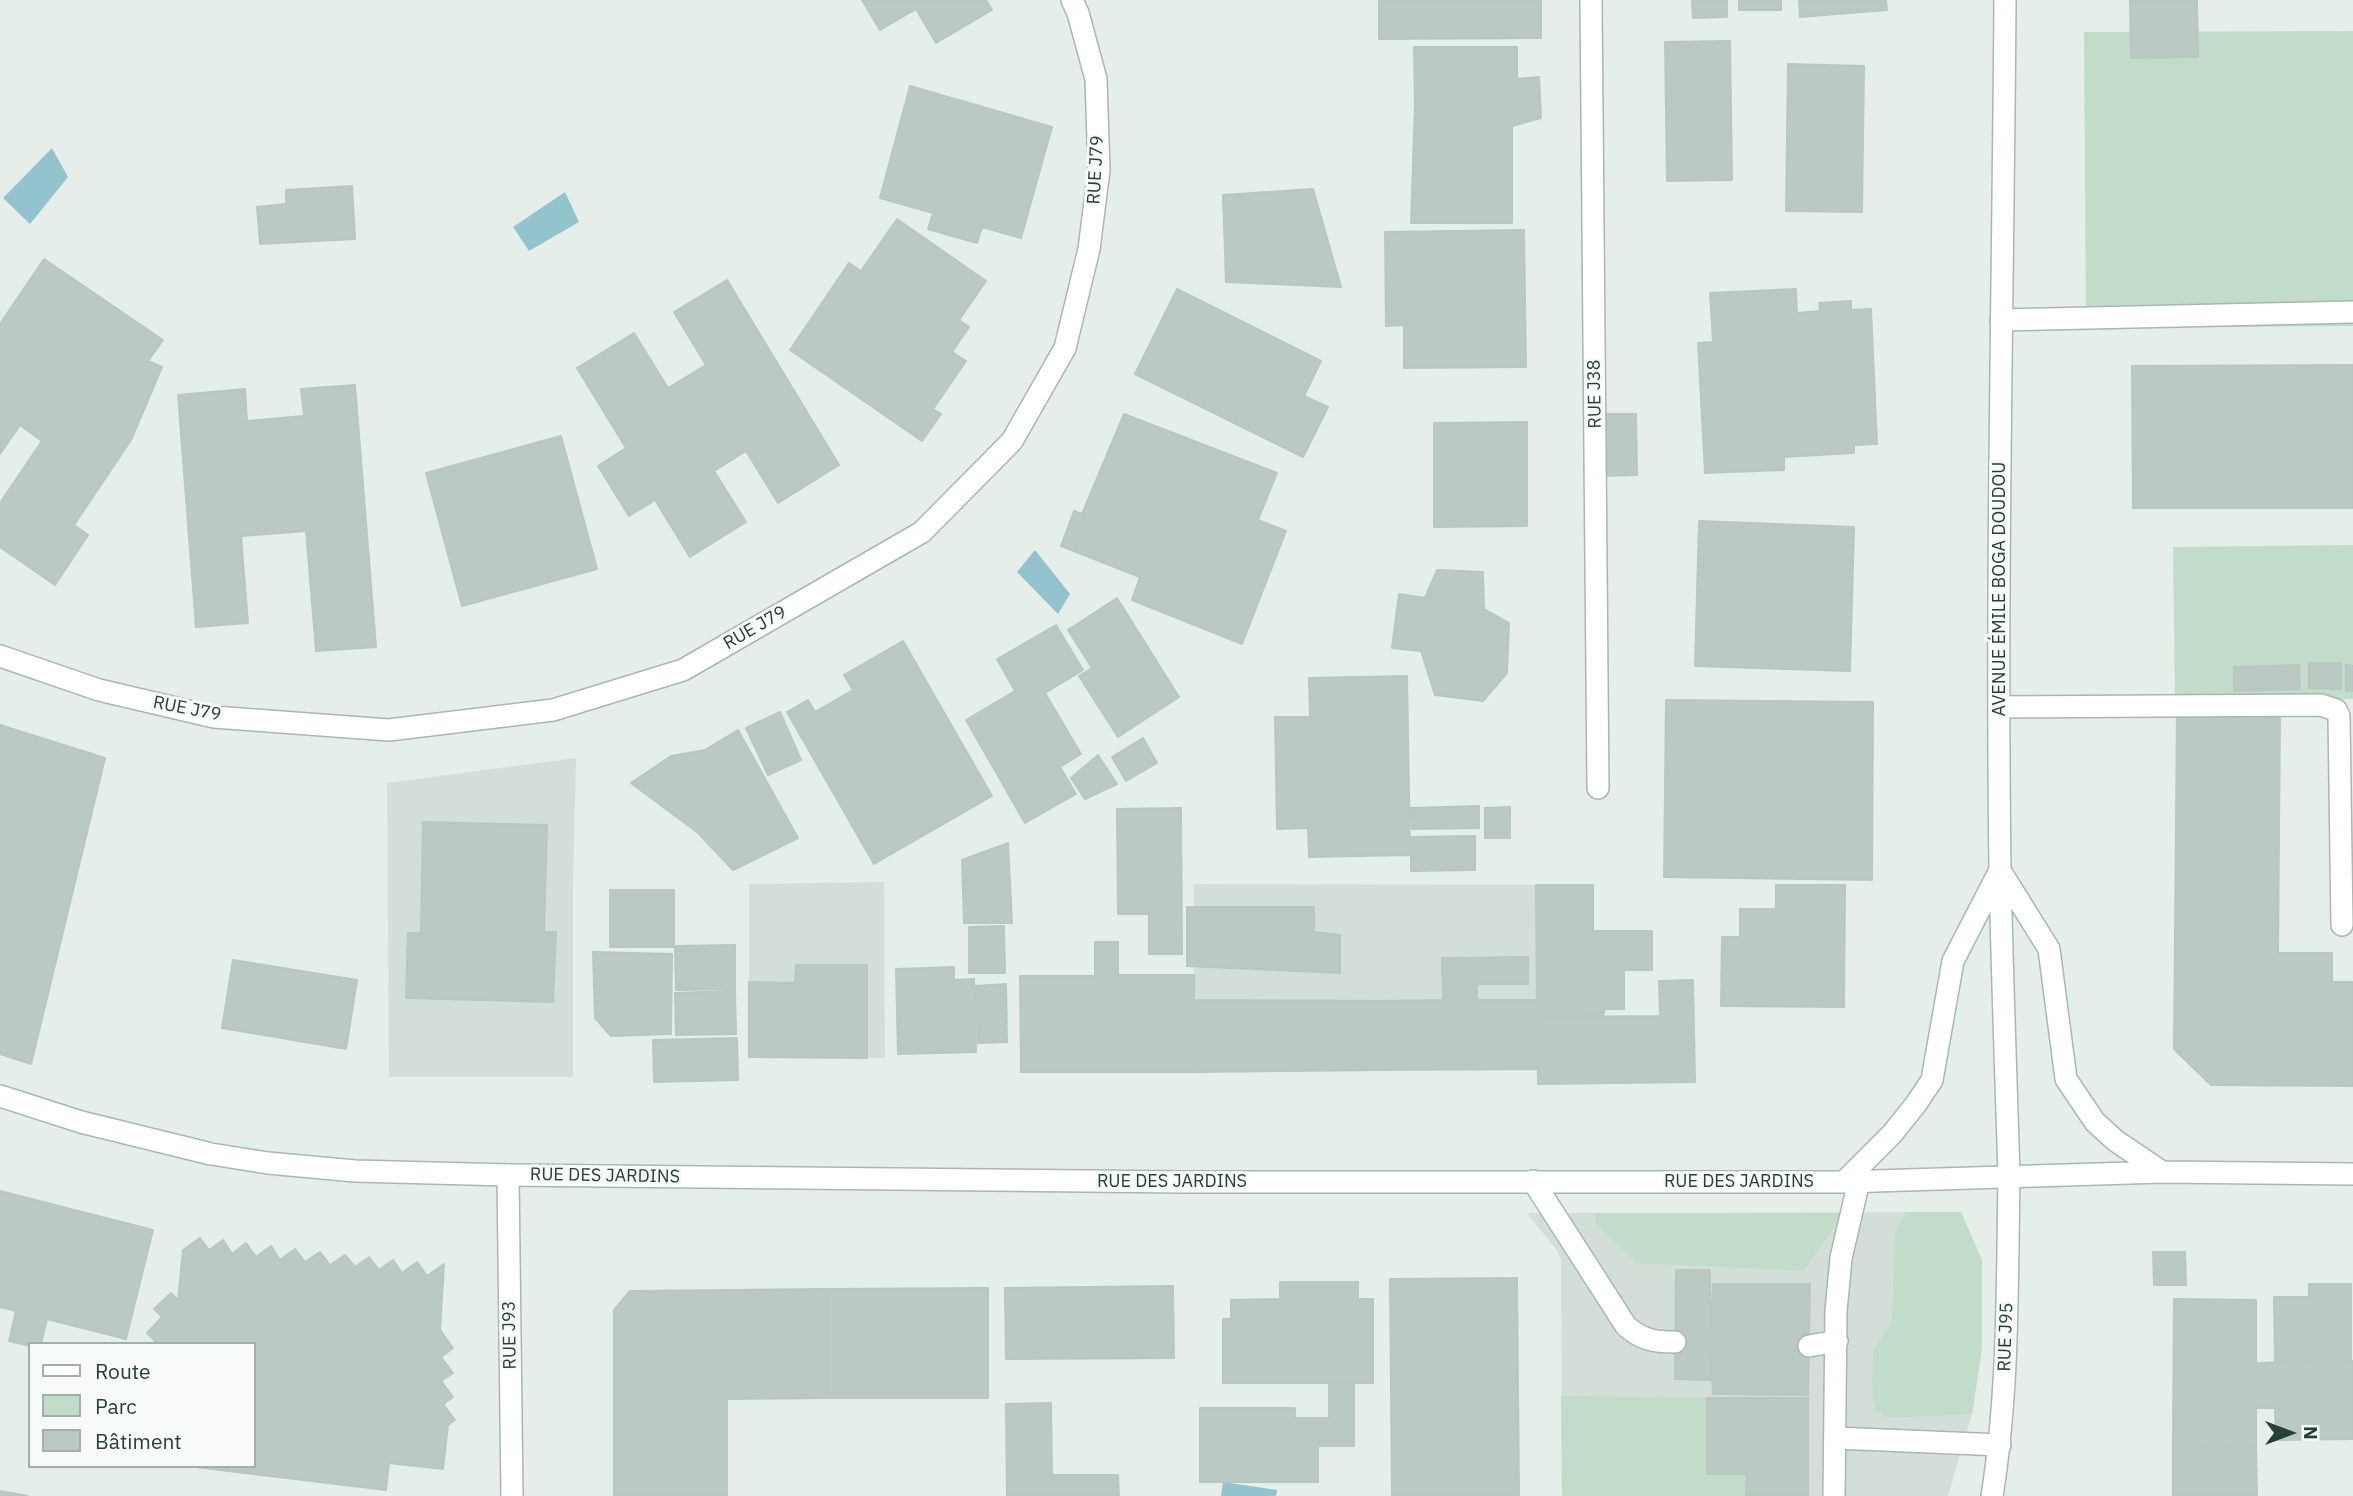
<!DOCTYPE html>
<html>
<head>
<meta charset="utf-8">
<style>
	body { margin:0 }
	#map { position:relative; width:2353px; height:1496px; overflow:hidden; background:#e6eeea; font-family:"IBM Plex Sans",sans-serif }
	canvas { display:block }
	.legend { position:absolute; left:28px; top:1342px; width:228px; height:126px; box-sizing:border-box; background:#f7faf8; border:2px solid #a3afab; margin:0; padding:9px 12px; list-style:none; font-size:21px; color:#263f38 }
	.legend li { display:flex; align-items:center; gap:14px; height:35px }
	.legend b { width:35px; border:2px solid #a3afab }
	.north { position:absolute; left:2255px; top:1398px; width:70px; height:70px; -webkit-text-stroke:5px #f7faf8; paint-order:stroke; rotate:90deg; font-size:19px; font-weight:700; line-height:28px; text-align:center; color:#263f38 }
	.north::after { content:''; display:block; margin:auto; width:24px; height:32px; background:#263f38; clip-path:polygon(50% 0,100% 100%,50% 72%,0 100%) }
</style>
</head>
<body>
<div id="map">
<canvas width="2353" height="1496"></canvas>
<ul class="legend">
<li><b style="height:9px;background:#fff"></b>Route</li>
<li><b style="height:19px;background:#c1ddc9"></b>Parc</li>
<li><b style="height:19px;background:#bbc9c3"></b>Bâtiment</li>
</ul>
<div class="north">N</div>
</div>
<script>
const g = document.querySelector('canvas').getContext('2d');
g.lineJoin = 'round';
function fill(path, color) { g.fillStyle = color; g.fill(path, 'evenodd'); }
function trace(path, color, width, dash) { g.strokeStyle = color; g.lineWidth = width; g.lineCap = dash ? 'butt' : 'round'; g.setLineDash(dash || []); g.stroke(path); }
function label(font, color, halo, rows, align = 'center') {
  g.font = font + ' "IBM Plex Sans",sans-serif'; g.lineWidth = 6; g.setLineDash([]); g.textBaseline = 'middle'; g.strokeStyle = halo; g.fillStyle = color; for (const [text, x, y, turn = 0] of rows) {
    g.save(); g.translate(x, y); g.rotate((+turn || 0) * Math.PI / 180); g.textAlign = isNaN(turn) ? turn : align; if (halo) g.strokeText(text, 0, 0); g.fillText(text, 0, 0); g.restore();
  }
}
fill(new Path2D(`
	M576,758L573,884V1077H389L387,783Z
	M884,882L885,1058L749,1057V884Z
	M1194,884L1536,885L1538,1069L1194,1072Z
	M1961,1212L1982,1260V1349L1972,1414L1948,1496H1562L1561,1261L1558,1252L1527,1213Z`), '#d4ded9');
fill(new Path2D(`
	M2353,31V326L2086,328L2084,32Z
	M2353,545V699L2175,700L2173,547Z
	M1906,1212H1961L1982,1260V1349L1972,1414L1888,1418L1876,1411L1872,1397L1873,1351L1892,1321L1895,1232Z
	M1595,1213H1845L1803,1271L1637,1263L1595,1223Z
	M1561,1396L1707,1398V1473L1747,1474L1746,1496H1562Z`), '#c1ddc9');
fill(new Path2D(`
	M52,148L68,177L30,224L3,198Z
	M565,192L579,222L529,251L513,227Z
	M1035,550L1070,594L1058,614L1017,572Z
	M1223,1482L1277,1490L1276,1496H1221Z`), '#93c4ce');
const building = new Path2D(`
	M862,0H986L992,10L936,43L916,9L880,30Z
	M1379,0H1541V38L1379,39Z
	M1692,0H1727V17L1693,18Z
	M1739,0H1781V10H1739Z
	M1799,0H1886L1887,10L1800,17Z
	M2130,0H2197L2198,57L2131,58Z
	M1730,41L1732,180L1667,181L1665,42Z
	M1414,47H1517V79L1539,77L1541,118L1512,126V223H1411L1415,105Z
	M1788,64L1864,66L1862,212L1786,211Z
	M910,86L1052,127L1021,238L982,227L977,243L928,229L933,213L880,198Z
	M352,186L355,239L260,244L257,207L286,204V190Z
	M1313,189L1341,287L1226,282L1223,195Z
	M897,219L986,281L959,320L969,327L952,352L966,361L933,409L941,414L922,441L790,350L849,263L861,271Z
	M1524,230L1526,367L1404,368V325L1386,326L1385,232Z
	M44,259L163,340L148,361L162,367L131,440L74,525L88,535L55,585L0,547V503L42,441L20,425L0,454V324Z
	M727,280L839,465L778,503L746,451L714,471L746,522L690,557L655,500L629,516L598,466L626,448L577,368L634,333L668,388L706,365L674,312Z
	M1177,289L1321,361L1304,396L1328,407L1303,457L1135,374Z
	M1796,289L1797,313L1820,311L1819,303L1851,301V310L1871,309L1877,444L1854,445V453L1784,457V470L1705,473L1698,343L1713,342L1710,293Z
	M2353,365V508H2133L2132,366Z
	M355,385L376,647L316,651L306,531L241,536L248,623L196,627L178,395L245,389L247,421L304,416L301,389Z
	M1124,414L1277,473L1258,520L1286,531L1242,644L1132,600L1140,577L1061,546L1074,511L1082,514Z
	M1598,414H1636L1637,475L1599,476Z
	M1527,422V526L1434,527V423Z
	M561,436L597,569L462,606L426,473Z
	M1699,521L1854,527L1850,671L1695,666Z
	M1437,570L1483,572L1484,609L1509,623L1507,673L1483,701L1435,695L1421,651L1392,648L1399,594L1425,598Z
	M1117,598L1179,697L1118,737L1079,676L1092,668L1068,630Z
	M1056,625L1083,670L1045,693L1081,754L1060,767L1076,794L1025,823L966,720L1015,691L997,659Z
	M903,641L992,796L874,864L787,712L808,700L815,712L853,690L844,675Z
	M2309,663H2341V689L2309,688Z
	M2299,665L2300,689L2234,691V667Z
	M2346,665L2353,666V691H2346Z
	M1407,676L1410,855L1309,857L1308,828L1277,829L1275,717H1310L1309,678Z
	M1666,700L1873,702L1872,880L1664,877Z
	M2177,711L2280,712L2278,953H2332V982H2353V1086L2211,1085L2174,1049Z
	M780,712L801,760L768,775L746,728Z
	M0,725L105,758L31,1064L0,1054Z
	M738,730L798,838L733,870L697,832L631,783L671,756L705,750Z
	M1143,738L1157,763L1126,781L1112,757Z
	M1098,755L1117,784L1085,799L1071,778Z
	M1479,806V828L1412,829L1411,808Z
	M1510,807V838H1485V808Z
	M1181,808L1182,954H1149V914H1118L1117,809Z
	M423,822L547,825L544,932H556L553,1002L406,998L408,933H421Z
	M1475,836V870L1411,871V837Z
	M1008,843L1012,923H964L962,860Z
	M1536,885H1593V931H1652V970H1624V1009H1605L1603,1016L1537,1017Z
	M1776,885H1845L1844,1007L1721,1006L1722,937H1740V909H1776Z
	M610,890H674V947H610Z
	M1187,907H1314V932L1340,935V973L1187,966Z
	M1004,926L1005,973H969V927Z
	M1095,942H1118V975H1194V1072H1021L1020,976H1095Z
	M735,945V989L676,990L675,946Z
	M593,952L672,954L671,1034L611,1036L595,1018Z
	M1528,957V984H1477V1000H1536L1538,1069L1382,1070V1001L1443,1000L1442,958Z
	M233,960L357,980L346,1049L222,1028Z
	M796,965H867V1058L749,1057V982L795,983Z
	M954,967V980L974,979L976,1052L898,1054L896,969Z
	M1693,980L1695,1082L1538,1084L1537,1017L1660,1016L1659,981Z
	M1006,984L1007,1042L978,1043L976,986Z
	M735,991L736,1034L676,1035L675,993Z
	M1194,1000L1382,1001V1070L1194,1072Z
	M737,1038L738,1080L654,1082L653,1040Z
	M0,1191L153,1230L126,1339L47,1319L41,1344H30V1346L9,1341L16,1311L0,1307Z
	M200,1238L209,1250L223,1240L232,1254L246,1243L256,1257L271,1246L280,1260L295,1249L305,1262L320,1252L330,1265L345,1255L355,1267L369,1257L379,1270L393,1260L402,1273L417,1262L427,1276L444,1264L440,1330L453,1348L441,1357L453,1373L441,1381L453,1397L443,1404L455,1420L448,1425L443,1469L389,1463L386,1490L187,1466H254V1344H153L155,1341L147,1333L162,1317L154,1309L171,1293L178,1300L183,1250Z
	M2153,1252H2185L2186,1285H2154Z
	M1676,1270H1710V1380L1675,1379Z
	M1517,1278L1519,1496H1392L1390,1279Z
	M1280,1282H1358V1299H1373V1383H1223V1319H1231V1300L1280,1299Z
	M1713,1284H1810L1808,1395L1713,1394L1710,1343Z
	M2309,1284H2351V1361L2275,1363L2274,1297H2309Z
	M1173,1286L1174,1358L1006,1359L1005,1288Z
	M988,1288V1398H827V1289Z
	M827,1289V1398L727,1399V1496H614V1310L630,1291Z
	M2174,1299L2256,1300V1447L2173,1444Z
	M2351,1361H2353V1439L2276,1440L2275,1408H2257L2256,1363Z
	M1329,1383H1354V1446H1318V1482H1200V1408H1295V1418H1329Z
	M1707,1398H1808V1496H1746L1747,1474H1707Z
	M1051,1403L1052,1475H1118L1119,1496H1007L1006,1404Z
	M2173,1444L2256,1447L2257,1496H2173Z
	M0,1491L28,1496H0Z`);
fill(building, '#bbc9c3');
trace(building, '#b9c7c1', 2);
const lane = new Path2D(`
	M2001,320L2353,312
	M1999,707L2321,705L2336,710L2339,716L2342,925
	M1533,1181L1626,1326C1642,1340 1654,1342 1675,1342
	M1809,1346L1837,1341
	M1836,1438L2000,1445
	M1834,1496L1836,1311L1841,1258L1859,1181`);
const street = new Path2D(`
	M1591,0L1598,788
	M0,656L99,690L214,717L389,730L553,710L683,670L922,532L1012,441L1065,348L1089,249L1099,170L1096,79L1078,13L1072,0
	M508,1175L512,1496
	M1992,1496C2009,1390 2007,1284 2009,1177`);
const secondary = new Path2D(`
	M2005,0C2003,290 1996,580 2000,870C2002,972 2006,1075 2009,1177
	M2001,872L2049,949L2066,1079L2095,1122L2116,1141L2162,1172
	M0,1096L81,1122L211,1154L268,1163L355,1171L508,1175L1183,1182H1844L2162,1172L2353,1174
	M1844,1182L1892,1134L1916,1104L1932,1080L1953,961L1999,872`);
trace(lane, '#a9b6b1', 24);
trace(street, '#a9b6b1', 24);
trace(secondary, '#a5b9b2', 24);
trace(lane, '#fff', 21);
trace(street, '#fff', 21);
trace(secondary, '#fff', 21);
label('18px', '#263f38', '#f7faf8', [
	["RUE J79",1096,170,-87],
	["RUE J38",1595,394,-91],
	["AVENUE ÉMILE BOGA DOUDOU",2000,589,-90],
	["RUE J79",755,628,-30],
	["RUE J79",187,709,11],
	["RUE DES JARDINS",605,1176,1],
	["RUE DES JARDINS",1172,1182],
	["RUE DES JARDINS",1739,1182],
	["RUE J93",510,1335,-91],
	["RUE J95",2006,1337,-88]
]);
</script>
</body>
</html>
